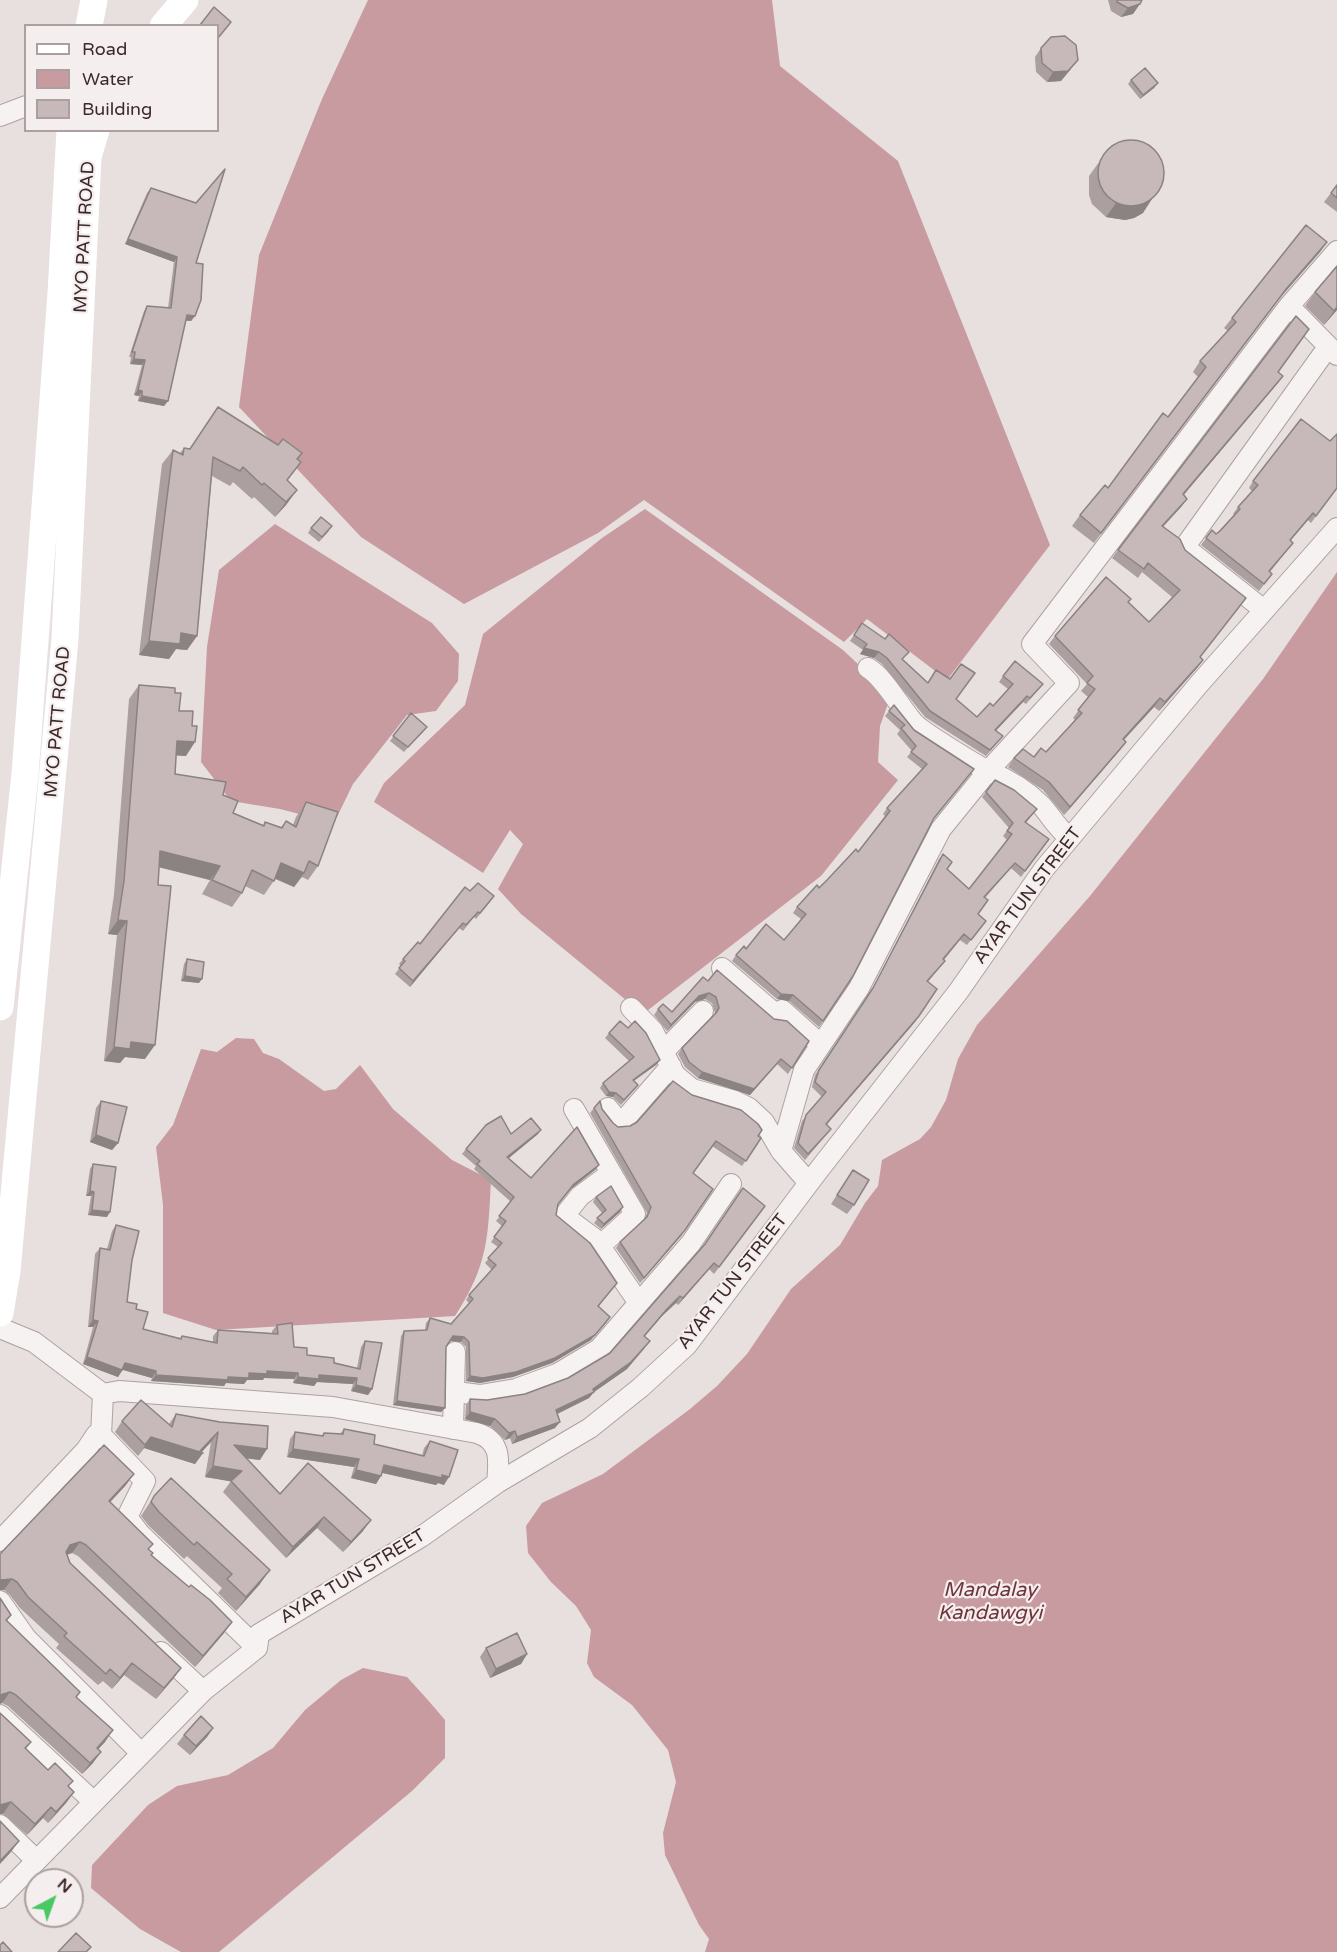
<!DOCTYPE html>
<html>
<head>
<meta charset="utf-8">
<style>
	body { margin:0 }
	#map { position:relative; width:1337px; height:1952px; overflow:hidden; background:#e8dfdf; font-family:"Varela Round",sans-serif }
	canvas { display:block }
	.legend { position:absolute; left:24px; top:24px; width:195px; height:108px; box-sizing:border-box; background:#f5eeef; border:2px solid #ac9fa0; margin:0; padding:8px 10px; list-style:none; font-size:18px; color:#3e2929 }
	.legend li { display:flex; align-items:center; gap:12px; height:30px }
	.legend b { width:30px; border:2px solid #ac9fa0 }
	.north { position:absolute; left:24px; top:1868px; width:60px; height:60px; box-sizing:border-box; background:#f5eeef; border:2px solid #ac9fa0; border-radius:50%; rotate:41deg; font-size:16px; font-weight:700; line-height:24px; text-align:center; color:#3e2929 }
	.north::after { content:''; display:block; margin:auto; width:21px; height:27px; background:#48c963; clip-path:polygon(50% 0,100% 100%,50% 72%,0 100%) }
</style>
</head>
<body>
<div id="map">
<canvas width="1337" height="1952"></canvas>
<ul class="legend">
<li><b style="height:8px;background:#fff"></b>Road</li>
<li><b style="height:16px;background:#c79ba0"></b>Water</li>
<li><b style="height:16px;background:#c7b9ba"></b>Building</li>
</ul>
<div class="north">N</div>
</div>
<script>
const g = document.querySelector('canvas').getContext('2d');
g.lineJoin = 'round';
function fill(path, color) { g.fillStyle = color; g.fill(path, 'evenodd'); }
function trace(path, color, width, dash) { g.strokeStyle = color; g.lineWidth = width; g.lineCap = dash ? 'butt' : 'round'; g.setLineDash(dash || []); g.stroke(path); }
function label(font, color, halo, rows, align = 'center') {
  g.font = font + ' "Varela Round",sans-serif'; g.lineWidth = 4.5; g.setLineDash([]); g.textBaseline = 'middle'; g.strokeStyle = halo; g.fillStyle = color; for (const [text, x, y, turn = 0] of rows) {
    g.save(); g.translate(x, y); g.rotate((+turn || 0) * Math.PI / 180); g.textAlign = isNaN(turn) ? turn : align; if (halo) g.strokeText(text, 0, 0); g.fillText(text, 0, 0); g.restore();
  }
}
fill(new Path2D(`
	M368,0H772L780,66L898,161L1050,545L947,680L867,619L844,642L644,500L598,533L464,604L361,537L239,407L259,255L322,99Z
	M645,509L843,650L891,695L880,726L878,762L898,780L821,876L643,1014L521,914L498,889L523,844L510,830L483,873L374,802L384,783L465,705L483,634L602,538Z
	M275,524L432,623L459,654L458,681L436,711L407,715L353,784L334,823L280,809L231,801L201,762L207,647L219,570Z
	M1337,572V1952H705L709,1939L699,1925L665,1855L663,1833L676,1782L668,1750L632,1705L594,1677L587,1663L591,1630L576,1606L551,1582L528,1553L526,1526L542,1503L603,1474L690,1409L717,1386L747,1354L791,1289L840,1245L865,1203L878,1186L882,1160L920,1139L931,1127L946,1100L958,1059L977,1025L1090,896L1263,679Z
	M236,1038L254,1039L263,1053L279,1059L324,1091L336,1089L360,1065L393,1109L452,1160L491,1180C488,1239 488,1265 455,1316L216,1330L163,1313V1205L156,1147L173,1125L201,1049L217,1052Z
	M363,1668L407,1677L427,1699L445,1720V1758L412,1791L219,1952H181L140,1929L91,1888L92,1865L148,1805L177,1786L228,1775L273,1748L305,1710L341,1680Z`), '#c79ba0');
const street = new Path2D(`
	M0,116L26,106
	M1289,306L1337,251
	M1264,610L1187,549L1186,545L1328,347
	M868,668C884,677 900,707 913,722C920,731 975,764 988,771L1069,683L1032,644L1289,306L1337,355
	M722,968L778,1016L782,1010L820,1044
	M631,1008L653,1031L675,1075L692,1089L735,1101L749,1108L764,1122L781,1151L809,1183
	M664,1051L703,1011
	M608,1108L618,1121L624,1120L671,1066
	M574,1109L635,1214L600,1246
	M781,1151L804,1070L859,988L941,829L988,771C1008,779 1026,790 1041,805C1052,817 1055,826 1070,838
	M611,1173L580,1196L564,1216L595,1239L639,1303
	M0,1328L34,1342L103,1394L119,1391L333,1407L477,1433C502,1441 499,1461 497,1483
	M455,1392L480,1395L516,1389L557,1374L599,1349L691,1243L731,1184
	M103,1394L101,1435L145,1481L127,1517L140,1534L257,1648
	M453,1429L455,1352
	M0,1541L86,1450L96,1435H101
	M0,1601L26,1638L141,1753
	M161,1652L203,1691
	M0,1715L94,1802
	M0,1825L35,1859
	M0,1898L203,1691L257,1648L259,1634L421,1537L497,1483L590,1428L640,1388L687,1345L818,1171L958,992L1044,869L1199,684L1337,528`);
trace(street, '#aea1a1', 22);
trace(street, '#f6f2f2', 20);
trace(new Path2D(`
	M89,26L94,0
	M163,26L185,0
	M0,1007L25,774L61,293L70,130
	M0,1313L7,1271L65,639L88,157L96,130`), '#fff', 27);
fill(new Path2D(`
	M1108,0H1142L1133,14L1121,17L1111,11Z
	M1041,48L1071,69L1061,81L1047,82L1036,72L1035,57Z
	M1131,80L1158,83L1154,88L1140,99L1128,84Z
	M1110,147L1143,213L1134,218L1125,220L1106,217L1092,204L1089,195V176Z
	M1337,185V212L1324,202Z
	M151,188L196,263L195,316L191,321H186L168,401L164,406L138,401L139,396L134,395L142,365L130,364L131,357H129L144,311L147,306L168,308L174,262L125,244L147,193Z
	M1327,242L1320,252L1279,299L1094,543L1072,526L1080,515L1108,488L1168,417L1198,377L1193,372L1200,361L1228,331L1224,328L1232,318Z
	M1315,292L1337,310L1324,325L1305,306Z
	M1278,372L1283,376L1277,384L1183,495L1187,499L1181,507L1163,527L1240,606L1200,657L1203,660L1197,668L1159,711L1154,707L1124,740L1120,750L1064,815L1043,790L1008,767L1014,758L1034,757L1046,752L1075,720L1073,718L1088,697L1081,691L1087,684L1049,644L1055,636L1128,603L1149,622L1172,597L1142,572L1138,578L1112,558L1118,550Z
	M218,407L278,445L302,453L298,460L287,481L297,490L286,505L275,517L254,497L252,499L233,482L230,486L212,476L197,636L187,650L176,649L169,659L139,655L162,464L173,450L180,453L184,448L190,449Z
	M1253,481L1337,488L1311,523L1308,520L1290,541L1293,543L1270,572L1272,574L1259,591L1201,545L1212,530L1216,534L1234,515L1233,514L1238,507L1252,491L1249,488Z
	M311,528L329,531L319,542L308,533Z
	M862,623L928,683L956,699L977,717L993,706L1008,689L999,682L1003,676L1043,684L1026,704L1023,702L996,730L1003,736L986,756L925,717L882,664L874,658L860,654L863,650L850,641Z
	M139,685L175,693L179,711L186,756L176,755L175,774L223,795L233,813L263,825L265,822L281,827L286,821L293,825L296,817L306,802L318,866L308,880L302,877L294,887L275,879L264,895L245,886L242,893L232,907L202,894L210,880L159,867L145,1059L125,1057L120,1063L104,1061L117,935L108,934L114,895L129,699Z
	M889,711L970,774L933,820L853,976L819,1027L789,1001L777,999L732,961L736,955L746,949L784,940L801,919L793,913L797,907L858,852L885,816L883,814L887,808L922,769L907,757L912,751L897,734L900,730L885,716Z
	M411,713L427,727L404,752L390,741Z
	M986,792L1037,809L1026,823L1049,839L1021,877L1011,868L985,898L978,914L982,926L967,945L960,940L944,960L945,961L941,966L928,982L915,1022L826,1125L827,1134L805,1160L794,1148L802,1121L822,1097L812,1087L815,1075L870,994L939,859L943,854L947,869L969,889L1007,840L1003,836L1009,828L982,797Z
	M470,891L490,902L476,919L474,917L463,931L459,928L410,987L395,974L401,966L399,964L403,959L420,944Z
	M187,959L199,983L181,981L184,964Z
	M708,981L774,1019L809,1041L788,1074L777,1064L750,1095L698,1078L685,1067L678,1054L682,1048L714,1016L715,1013L712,1003L705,999L695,1002L667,1031L654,1015L658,1009L672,1012Z
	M609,1033L660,1060L656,1065L634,1081L635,1089L621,1105L613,1097L606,1096L600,1088L603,1083L629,1061L605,1038Z
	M692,1095L761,1138L742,1166L712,1146L693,1173L681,1236L640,1283L616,1248L620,1242L644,1220L647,1213L590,1113L594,1108L602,1109L613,1123L618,1127L630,1126Z
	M101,1101L118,1143L112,1150L90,1142L96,1108Z
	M511,1134H538L509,1158L531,1178L599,1165L595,1170L571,1189L558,1205L556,1215L617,1283L599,1306L607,1322L591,1340L552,1363L513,1377L480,1383L466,1381V1347L461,1342L450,1341L446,1347L445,1408L441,1412L393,1405L401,1336L404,1331L425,1330L426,1323L430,1318L451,1324L469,1303L466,1300L469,1295L492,1270L485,1263L498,1247L491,1242L502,1226L496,1221L511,1202L474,1169L476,1166L462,1154L466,1149Z
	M93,1164L107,1217L88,1215L91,1196H86L90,1169Z
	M853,1170L854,1205L847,1214L831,1204Z
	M596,1197L620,1212L601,1229L594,1223L602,1213L593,1202Z
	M765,1206L714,1274L709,1269L678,1305L676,1303L662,1316L645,1336V1348L627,1369L594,1392L589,1398L557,1414L555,1428L512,1444L510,1438L505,1440L490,1426L465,1419L466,1405L470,1399L487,1400L525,1394L568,1378L610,1353Z
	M116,1225L132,1260L127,1302L136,1309L143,1329L180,1338L182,1336L213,1342V1336L218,1330L272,1333V1331L277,1325L294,1347L307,1355L357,1368L361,1347L365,1341L372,1389L368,1395L351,1391L353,1384L317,1382L314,1386L293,1383L294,1379L264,1378L263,1380H247L244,1384L226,1383L224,1386L151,1381L152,1378L123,1370L118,1377L83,1364L93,1327H88L95,1254L100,1248L107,1249L112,1231Z
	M176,1414L220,1422L260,1460L246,1458L280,1494L363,1531L343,1552L317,1528L286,1558L223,1492L231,1481L205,1477L211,1442L201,1452L203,1453L195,1464L144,1448L138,1456L115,1432L122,1421L169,1424Z
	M344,1429L374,1444L422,1456L424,1448L430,1441L444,1485L438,1483L436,1485L382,1473L376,1484L351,1478L354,1467L287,1457L290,1439L295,1432L321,1436L324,1433L340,1434Z
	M126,1485L110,1502L149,1549L152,1555L224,1633L195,1667L78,1556L72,1553L67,1555L70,1563L181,1668L173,1679L156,1699L124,1675L112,1689L103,1681L98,1685L56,1648L59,1644L20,1608L9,1594L4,1590H0V1554Z
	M154,1496L260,1584L236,1611L218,1593L222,1588L187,1556L184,1559L149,1526L141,1516Z
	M0,1598L11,1615L7,1621L77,1697L105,1742L98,1749L93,1763L82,1774L8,1706L2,1703L0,1704Z
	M486,1648L527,1654L521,1664L490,1678L480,1657Z
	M0,1713L31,1742L26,1749L48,1770L74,1792L66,1803L48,1823L43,1818L27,1835L3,1814H0Z
	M213,1728L207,1737L190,1755L177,1744L184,1735Z`), '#ab9fa0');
fill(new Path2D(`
	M1140,4L1133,14L1121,17L1128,8Z
	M1078,60L1061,81L1047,82L1053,72Z
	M1158,83L1154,88L1140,99L1143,95Z
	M1152,199L1143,213L1134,218L1125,220L1106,217L1116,203Z
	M128,239L177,257L174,262L125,244Z
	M1327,242L1320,252L1279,299L1094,543L1287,288Z
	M1337,307V310L1324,325L1334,311Z
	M187,315L195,316L191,321L183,320Z
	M134,359L145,360L142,365L130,364Z
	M1283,376L1277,384L1177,503L1183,494Z
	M138,390L142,391L139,396L134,395Z
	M142,396L168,401L164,406L138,401Z
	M297,490L286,505L275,517L286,502Z
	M1187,499L1181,507L1156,534L1162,526Z
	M1313,513L1308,520L1285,547L1290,540Z
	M181,633L197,636L187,650L176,649L169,659L139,655L149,641Z
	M864,648L879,652L874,658L860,654Z
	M1203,660L1197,668L1159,711L1165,702Z
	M1027,696L1023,702L991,736L995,730Z
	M1160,698L1154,707L1117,747L1123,739Z
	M177,741L195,742L186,756L167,755Z
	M1126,742L1120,750L1064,815L1070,807Z
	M160,851L220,866L210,880L150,865Z
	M281,863L304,873L294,887L272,877Z
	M118,920L127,921L117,935L108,934Z
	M463,923L459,928L410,987L413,981Z
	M185,976L202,979L199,983L181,981Z
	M709,993L705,999L695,1002L667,1031L671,1025L699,996Z
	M781,994L793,995L789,1001L777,999Z
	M919,1016L915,1022L822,1130L826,1124Z
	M131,1042L155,1045L145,1059L125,1057L120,1063L104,1061L114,1047Z
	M781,1059L750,1095L698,1078L702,1072Z
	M660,1060L656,1065L629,1084L633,1080Z
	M609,1092L616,1093L613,1097L606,1096Z
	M541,1130L538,1134L504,1162L507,1157Z
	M96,1135L118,1143L112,1150L90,1142Z
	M599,1165L595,1170L571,1189L574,1184Z
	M90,1191L94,1192L91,1196H86Z
	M623,1207L620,1212L601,1229L604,1224Z
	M92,1210L110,1212L107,1217L88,1215Z
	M685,1230L681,1236L640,1283L644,1278Z
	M714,1263L709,1269L678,1305L683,1298Z
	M680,1296L676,1303L662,1316L639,1343L667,1309Z
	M610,1317L591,1340L552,1363L513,1377L480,1383L466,1381L470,1376Z
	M93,1320L98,1321L93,1327H88Z
	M453,1336L464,1337L461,1342L450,1341Z
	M650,1341L627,1369L594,1392L589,1398L551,1417L556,1410L593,1389Z
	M87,1357L122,1370L118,1377L83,1364Z
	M125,1363L156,1371L152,1378L120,1369Z
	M267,1371L298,1373L294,1379L264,1378L263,1380H247L244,1384L226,1383L224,1386L151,1381L156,1375L228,1377Z
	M319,1375L357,1378L353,1384L317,1382L314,1386L293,1383L298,1377Z
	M356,1385L372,1389L368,1395L351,1391Z
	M397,1401L445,1408L441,1412L393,1405Z
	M470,1412L495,1419L490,1426L465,1419Z
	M560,1422L555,1428L512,1444L517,1437Z
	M515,1431L510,1438L505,1440L509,1433Z
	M218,1432L211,1442L201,1453H203L195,1464L144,1448L138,1456L151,1437Z
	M234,1445L267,1449L260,1460L226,1456Z
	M293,1449L359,1459L354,1467L287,1457Z
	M384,1465L442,1475L449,1477L444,1485L438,1483L436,1485L379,1472Z
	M213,1466L242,1471L234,1482L205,1477Z
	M356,1470L381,1476L376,1484L351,1478Z
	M134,1474L126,1485L101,1512L109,1501Z
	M324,1517L317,1528L286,1558L293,1547Z
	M371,1520L363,1531L343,1552L351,1542Z
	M80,1542L72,1553L62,1556L70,1545Z
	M270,1570L260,1584L236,1611L246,1597Z
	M12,1579L4,1590H0V1582L1,1580Z
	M232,1622L224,1633L195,1667L203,1656Z
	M527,1654L521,1664L490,1678L496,1669Z
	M132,1663L124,1675L112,1689L120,1678Z
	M181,1668L173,1679L156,1699L164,1688Z
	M10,1692L2,1703L0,1704V1695Z
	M213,1728L207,1737L190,1755L196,1746Z
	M113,1730L105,1742L89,1759L97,1748Z
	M101,1752L93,1763L82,1774L90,1763Z
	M74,1792L66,1803L48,1823L56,1812Z
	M11,1802L3,1814H0V1805Z
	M51,1807L43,1818L27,1835L35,1824Z
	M19,1841L11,1852L0,1864V1861Z`), '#8b8282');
const building = new Path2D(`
	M1117,0H1142L1140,4L1128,8L1117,2Z
	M214,7L231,22L218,38V26H201L200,25Z
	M1065,36L1076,45L1078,60L1068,71L1053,72L1042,63L1041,48L1051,37Z
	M1145,68L1158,83L1143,95L1131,80Z
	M1098 173a33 33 0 1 1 66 0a33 33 0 1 1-66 0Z
	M225,169L196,263L203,264L201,300L195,316L187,315L168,401L142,396V391L138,390L145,360L134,359L135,352H132L147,306L171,308L177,257L128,239L151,188L196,203Z
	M1337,185V198L1331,193Z
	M1306,225L1327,242L1287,288L1101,533L1080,515L1105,485L1108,488L1163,413L1168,417L1206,367L1200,361L1236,322L1232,318Z
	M1337,266V307L1334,311L1315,292Z
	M1296,316L1309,329L1278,372L1283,376L1183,494L1187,499L1162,526L1180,539L1185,550L1246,598L1200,657L1203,660L1165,702L1160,698L1123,739L1126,742L1070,807L1049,782L1014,758L1023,749L1034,757L1041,748L1046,752L1082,713L1078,710L1095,689L1087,683L1093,676L1055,636L1106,577L1131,599L1128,602L1149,622L1180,590L1148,563L1144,569L1118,550Z
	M218,407L278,445L283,439L302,453L297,459L301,462L287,480L297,490L286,502L264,483L262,485L243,467L240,471L213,457L197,636L181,633L180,644L149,641L173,450L183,455L184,448L190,449Z
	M1301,419L1330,441L1337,434V488L1316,516L1313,513L1290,540L1293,543L1269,571L1272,574L1264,584L1206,538L1212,530L1216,534L1220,531L1240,509L1238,507L1258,485L1253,481Z
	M321,517L332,526L322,537L311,528Z
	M862,623L885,639L889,634L909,652L902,659L928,683L936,670L950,679L961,664L975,673L956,699L977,717L990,703L993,706L1013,684L1003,676L1015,661L1043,684L1030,698L1027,696L995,730L1003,736L990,750L930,711L887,658L879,652L864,648L867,644L854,635Z
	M139,685L175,688V693H181L179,711H193L192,726H197L195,742L177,741L175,774L226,782L223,795L238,801L233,813L264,826L265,822L282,828L286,821L296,827L306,802L338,812L318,866L309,861L304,873L281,863L274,881L252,870L242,893L212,880L220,866L160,851L158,885L171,886L155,1045L131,1042L130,1049L114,1047L127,921L118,920L124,881Z
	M894,705L914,730L974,769L934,818L853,976L823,1021L793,995L781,994L736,955L744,946L746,949L766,924L784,940L806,914L797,907L817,885L819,888L828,879L856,849L858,852L890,811L887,808L927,764L911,752L916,746L901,728L905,725L889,711Z
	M411,713L427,727L408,747L393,736Z
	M995,780L1014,790L1037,809L1025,822L1049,839L1025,871L1015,863L984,897L988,900L978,914L986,921L971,940L964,934L943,959L945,961L927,981L937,989L919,1016L826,1124L831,1129L808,1154L798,1143L806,1115L826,1092L815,1082L819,1070L873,988L943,854L952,862L947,869L969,889L1012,834L1007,831L1013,823L986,792Z
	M478,883L494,896L480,913L478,912L466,925L463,923L413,981L399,968L405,961L403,959L418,942L420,944L465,887L470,891Z
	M187,959L204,962L202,979L185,976Z
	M717,970L774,1019L787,1021L809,1041L792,1068L781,1059L754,1089L702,1072L689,1062L682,1048L716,1013L719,1008L716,997L709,993L699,996L671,1025L658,1009L663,1004L672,1012L703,977L708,981Z
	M620,1021L628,1028L635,1021L646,1033L660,1060L633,1080L638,1085L624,1100L616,1093L609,1092L603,1083L634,1057L609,1033Z
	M673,1081L692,1095L741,1110L758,1124L762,1130L758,1136L761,1138L746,1161L716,1141L693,1173L713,1189L685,1230L644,1278L620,1242L647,1217L651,1207L594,1108L600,1101L602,1109L613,1123L618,1127L630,1126L637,1122Z
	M101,1101L127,1107L118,1143L96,1135Z
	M501,1116L511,1134L531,1118L541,1130L507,1157L531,1178L577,1127L599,1165L574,1184L558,1204L556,1215L590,1243L617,1283L598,1306L610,1317L595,1335L555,1358L516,1372L483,1378L470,1376L469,1342L464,1337L453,1336L446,1347L445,1408L397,1401L404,1331L427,1330L430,1318L451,1324L473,1299L469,1295L496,1265L488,1258L502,1243L494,1237L506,1221L499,1216L514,1197L477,1164L480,1161L466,1149L486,1125Z
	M93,1164L116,1167L110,1212L92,1210L94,1192L90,1191Z
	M853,1170L869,1180L854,1205L837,1195Z
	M611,1186L623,1207L604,1224L597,1218L606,1210L596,1197Z
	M743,1188L765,1206L719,1267L714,1263L683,1298L680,1296L667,1309L644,1336L650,1341L631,1362L593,1389L594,1392L556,1410L560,1422L517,1437L515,1431L509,1433L495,1419L470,1412V1399L487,1400L525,1394L568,1378L610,1353L705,1244Z
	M116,1225L139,1231L132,1260L127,1302L137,1304L136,1309L148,1312L143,1329L181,1339L182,1336L217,1343L218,1330L278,1334L277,1325L292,1323L294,1347L307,1348V1355L334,1358V1363L360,1369L365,1341L382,1343L372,1389L356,1385L357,1378L319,1375V1379L298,1377V1373L267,1371V1374L249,1373V1378L228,1377V1380L156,1375V1371L125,1363L122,1370L87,1357L98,1321L93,1320L100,1248L110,1250Z
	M141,1400L172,1427L176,1414L220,1422L268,1426L267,1449L234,1445L280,1494L308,1463L371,1520L351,1542L324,1517L293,1547L231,1481L242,1471L213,1466L218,1432L200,1451L203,1453L151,1437L145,1445L122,1421Z
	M344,1429L375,1435L374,1444L424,1456L430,1441L458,1450L449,1477L442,1475V1478L384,1465L381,1476L356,1470L359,1459L293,1449L295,1432L323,1436L324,1433L343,1434Z
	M104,1445L134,1474L109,1501L153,1544L148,1549L153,1553L151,1555L189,1587L191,1585L210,1600L232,1622L203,1656L86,1545L80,1542L70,1545L66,1552L70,1563L181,1668L164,1688L132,1663L120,1678L110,1669L106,1674L64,1636L67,1633L28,1597L17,1582L12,1579L1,1580L0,1583V1554Z
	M171,1478L270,1570L246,1597L227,1579L232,1574L197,1542L194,1545L159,1512L151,1502L154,1496Z
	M0,1598L11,1615L6,1620L80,1692L76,1697L113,1730L97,1748L101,1752L90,1763L16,1695L10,1692L0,1695Z
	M517,1633L527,1654L496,1669L486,1648Z
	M0,1713L31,1742L25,1748L48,1770L55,1763L73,1781L68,1786L74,1792L56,1812L51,1807L35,1824L11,1802L0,1805Z
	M201,1716L213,1728L196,1746L184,1735Z
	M0,1821L19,1841L0,1861Z
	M76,1933L91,1947L86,1952H58Z
	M3,1942L12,1952H0V1945Z`);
fill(building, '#c7b9ba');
trace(building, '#8b8282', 1.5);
label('18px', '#3e2929', '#f5eeef', [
	["MYO PATT ROAD",85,237,-87],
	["MYO PATT ROAD",58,722,-85],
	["AYAR TUN STREET",1028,896,-53],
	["AYAR TUN STREET",733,1282,-52],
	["AYAR TUN STREET",353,1577,-31]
]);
label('italic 20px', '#703439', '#f5eeef', [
	["Mandalay",990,1591],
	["Kandawgyi",990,1614]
]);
</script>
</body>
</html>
